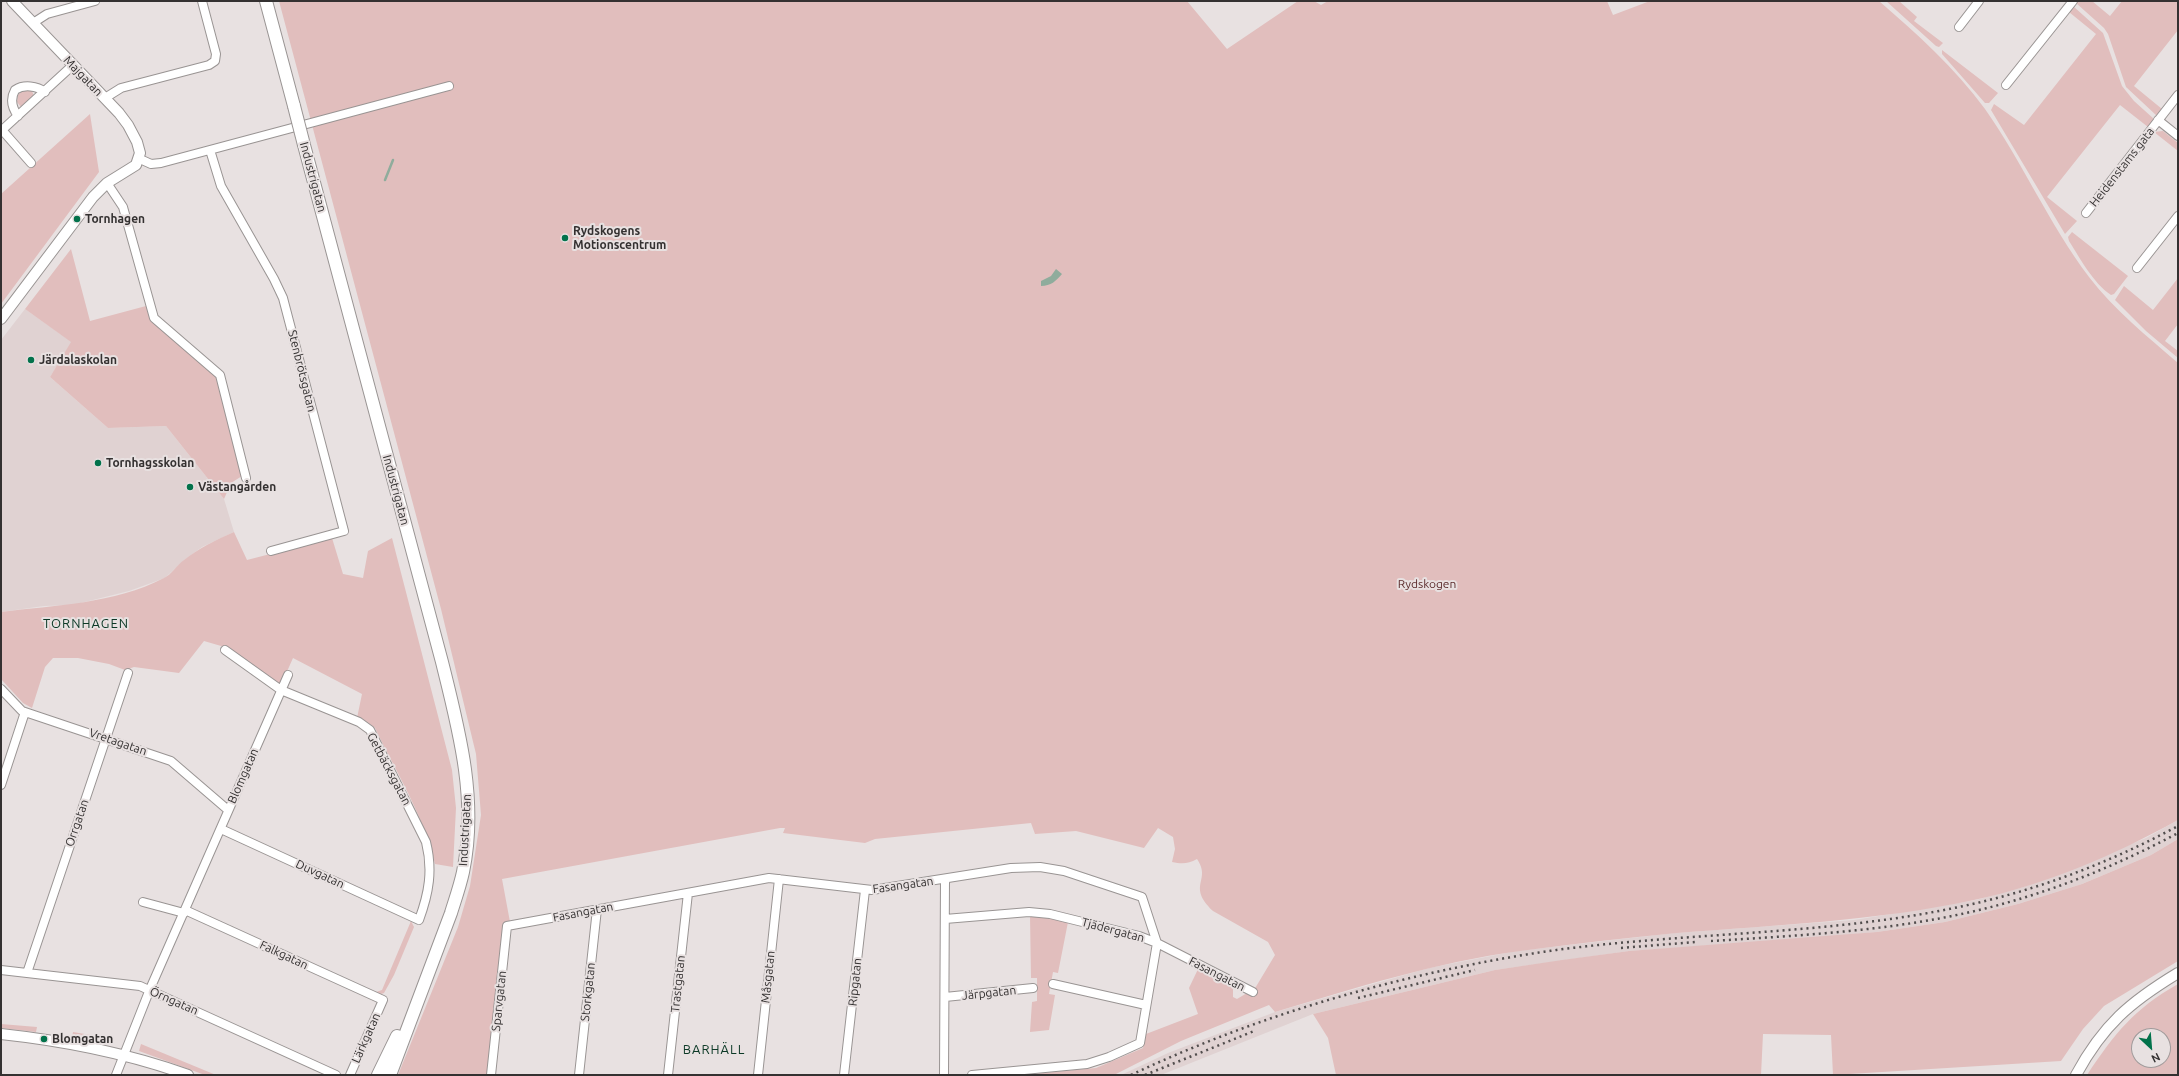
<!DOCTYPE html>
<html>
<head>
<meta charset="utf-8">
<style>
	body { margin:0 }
	#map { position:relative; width:2179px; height:1076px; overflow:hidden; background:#e8e1e1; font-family:Ubuntu,sans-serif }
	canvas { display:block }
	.frame { position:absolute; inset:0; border:2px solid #343131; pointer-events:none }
	.north { position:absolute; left:2131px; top:1028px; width:40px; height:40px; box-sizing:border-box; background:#e8e1e1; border:1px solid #a09b9b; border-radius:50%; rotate:154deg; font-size:11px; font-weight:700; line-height:16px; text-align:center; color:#343131 }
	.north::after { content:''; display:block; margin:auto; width:14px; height:18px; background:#02724b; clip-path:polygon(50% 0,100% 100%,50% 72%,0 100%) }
</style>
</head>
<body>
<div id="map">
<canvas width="2179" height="1076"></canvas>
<div class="frame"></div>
<div class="north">N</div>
</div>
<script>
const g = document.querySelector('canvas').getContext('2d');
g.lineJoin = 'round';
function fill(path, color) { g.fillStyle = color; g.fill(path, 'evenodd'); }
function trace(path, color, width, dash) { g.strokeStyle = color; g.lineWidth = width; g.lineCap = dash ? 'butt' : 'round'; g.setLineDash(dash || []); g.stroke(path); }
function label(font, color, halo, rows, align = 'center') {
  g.font = font + ' Ubuntu,sans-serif'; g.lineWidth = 4; g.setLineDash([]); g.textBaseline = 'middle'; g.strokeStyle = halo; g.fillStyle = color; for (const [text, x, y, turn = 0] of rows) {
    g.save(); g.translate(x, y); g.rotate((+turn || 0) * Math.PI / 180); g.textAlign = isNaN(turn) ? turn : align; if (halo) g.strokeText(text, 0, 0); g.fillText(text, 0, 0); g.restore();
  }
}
fill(new Path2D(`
	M25,309L72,342L50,377L108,428L166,426L224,499L234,532L202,547L183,561L165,578L129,591L73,605L44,606L1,612V340Z
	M2178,820V839L2151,855L2082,884L2018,904L1945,922L1877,932L1805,939L1629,951L1495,970L1313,1014L1161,1075H1121L1168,1053L1275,1012L1429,968L1516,951L1675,933L1854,920L1976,900L2023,887L2146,838Z`), '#e0d2d2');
fill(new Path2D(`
	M279,1H1187L1227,49L1298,1H1314L1321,5L1328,1H1607L1613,15L1650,1H1879C1917,34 1955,68 1985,109C2023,163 2049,224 2089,277C2114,310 2147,336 2178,363V820C2115,855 2045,885 1974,900C1876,921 1777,925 1677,933C1625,938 1572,944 1520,951C1437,962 1355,988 1275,1012L1269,1005L1181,1041L1114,1075H1022L1096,1068L1143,1048L1146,1034L1198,1014L1189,988L1199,967L1233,985V997L1237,999L1247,993L1251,995L1275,955L1268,942L1213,911C1186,885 1212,881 1197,859C1188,864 1182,864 1172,862L1175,849L1173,837L1158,828L1144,848L1076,831L1035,834L1031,823L875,839L865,843L783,833L785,828H780L502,879L510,922L503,923L487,1075H398L458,927L470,886L481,815L476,754L441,609Z
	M1886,1H1899L1917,17L1914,21L1943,43L1939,47L1936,46Z
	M2078,1H2092L2110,16L2122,1H2178V30L2134,86L2162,109L2157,116L2126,87L2108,34L2104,28L2076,3Z
	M2073,6L2103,33L2122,86L2134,101L2154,119L2148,127L2120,105L2047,197L2077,221L2065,234L1991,110L1994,104L2024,125L2096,34L2069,12Z
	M1942,50L1998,93L1989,103H1985L1942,54Z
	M22,91H32L34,96L21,107L17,102L18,95Z
	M90,114L99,172L1,304V194Z
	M2163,131L2178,143V151L2154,132Z
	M2072,232L2128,276L2114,294L2111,295C2093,283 2080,258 2069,241L2068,237Z
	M71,249L90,321L146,306L150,320L216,376L242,476L231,483L224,499L166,426L108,428L50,377L71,342L25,309Z
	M2178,278V324L2165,341L2178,351V358L2146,331L2115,300L2124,286L2153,310Z
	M234,532L247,560L332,538L343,574L363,578L368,551L392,538L452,770L456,808L453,867L435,864C424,816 396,772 375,728L367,722L357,718L362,694L293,658L281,685L228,648L204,641L179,673L134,667L125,670L109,664L78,658H53L45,667L32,708L23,703L1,679V612C55,605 114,604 164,578C171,575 177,565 184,560C199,548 216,540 234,532Z
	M2178,839V961L2104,1006L2083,1029L2061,1061L1833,1075L1831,1035L1763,1034L1761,1075H1336L1328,1038L1313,1014L1495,970L1562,960L1629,951L1877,932L1945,922L2018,904L2082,884L2151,855Z
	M1030,915L1068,922L1058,973L1053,972L1049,994L1055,995L1049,1030L1030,1032L1032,1002L1037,1001V978H1031Z
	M411,921L414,927L394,975L384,993L381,994L376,992L382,990Z
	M2178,984V1075H2087C2115,1033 2134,1009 2178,984ZM2139,1036H2163V1060H2139Z
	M1,1024L37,1027L36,1032L1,1028Z
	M73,1032L109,1038L108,1044L72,1037Z
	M141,1044L216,1075H205L139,1051Z`), '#e1bebd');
fill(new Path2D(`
	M1056,269L1062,274C1056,281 1051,286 1041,286V281L1051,276Z`), '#8fac9c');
trace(new Path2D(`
	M385,180L393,160`), '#8fac9c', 2.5);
const minor = new Path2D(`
	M33,23L47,14L95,1
	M1959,27L1979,1
	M2006,85L2073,1
	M105,98L121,88L209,65L215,61L216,54L202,1
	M18,116C12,108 10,99 15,90C24,84 37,86 45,92
	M2158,120L2178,136
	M2,130L31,163
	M1,131L73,65
	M210,150L221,186L274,279L283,298L344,531L271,551
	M140,159L151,164L161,163L449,86
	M107,183L123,207L154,318L220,375L246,478
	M2086,213L2178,95
	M2137,268L2178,216
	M1,689L22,711L171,761L228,810
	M1,785L25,712
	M221,829L419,920C429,893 433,870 426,842L370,730L359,722L281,690L225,650
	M143,902L184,913
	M185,910L383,1000L350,1075
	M945,919L1029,912L1050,914L1139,936L1157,943L1253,992
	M1,970L140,986L336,1075
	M27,973L128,673
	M1053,984L1146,1005
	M945,997L1033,988
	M116,1075L150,989L288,675
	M491,1075L507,926L769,878L872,890L1011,868L1040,867L1064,871L1142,897L1157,943L1140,1043L1109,1057L1087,1064L972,1075
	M579,1075L597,909
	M668,1075L688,893
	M758,1075L779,879
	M844,1075L865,890
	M944,1075L945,879`);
const tertiary = new Path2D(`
	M1,319L93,197L107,183L136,165L140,153L137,142L128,125L119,113L12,1
	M1,1034C66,1041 127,1053 188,1075
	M2076,1075C2103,1025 2130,1002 2178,973`);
const secondary = new Path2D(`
	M266,1L294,106
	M304,145L442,662C459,730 478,801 463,872C460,886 455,900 451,913L390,1075
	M378,1075L397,1036`);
trace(minor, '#999493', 10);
trace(tertiary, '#999493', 12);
trace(secondary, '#999493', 14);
trace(minor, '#fff', 8);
trace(tertiary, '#fff', 10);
trace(secondary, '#fff', 12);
trace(new Path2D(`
	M1711,941C1791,936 1873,932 1952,916C2031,900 2107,871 2178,833
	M1621,948L1695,942
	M1358,998L1475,970
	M1131,1075C1260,1014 1401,974 1542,952C1679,932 1819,936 1954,908C2033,892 2107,864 2178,826
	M1145,1075L1254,1031`), '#514d4d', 2.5, [2, 4]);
const secondaryBridge = new Path2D(`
	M294,106L304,145`);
trace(secondaryBridge, '#999493', 14, []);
trace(secondaryBridge, '#fff', 12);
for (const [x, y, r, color] of [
	[77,219,4,"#02724b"],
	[565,238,4,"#02724b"],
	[31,360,4,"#02724b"],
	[98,463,4,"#02724b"],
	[190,487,4,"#02724b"],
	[44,1039,4,"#02724b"]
]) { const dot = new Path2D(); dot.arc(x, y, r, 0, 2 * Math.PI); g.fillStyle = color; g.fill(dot); trace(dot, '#e8e1e1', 1.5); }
label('12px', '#343131', '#e8e1e1', [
	["Majgatan",83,76,46],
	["Heidenstams gata",2122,167,-52],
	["Industrigatan",313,177,75],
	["Stenbrötsgatan",302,371,76],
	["Industrigatan",396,490,75],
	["Vretagatan",118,742,19],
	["Getbäcksgatan",389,769,62],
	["Blomgatan",243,776,-66],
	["Orrgatan",77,823,-71],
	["Industrigatan",465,830,-87],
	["Duvgatan",320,874,25],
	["Fasangatan",903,885,-8],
	["Fasangatan",583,912,-11],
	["Tjädergatan",1113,930,15],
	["Falkgatan",284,955,25],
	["Fasangatan",1217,974,27],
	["Måsgatan",768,977,-84],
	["Ripgatan",855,982,-84],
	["Trastgatan",678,984,-84],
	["Storkgatan",588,992,-84],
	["Järpgatan",989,993,-6],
	["Örngatan",174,1001,24],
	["Sparvgatan",499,1001,-84],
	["Lärkgatan",366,1038,-66]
]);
label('bold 12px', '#343131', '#e8e1e1', [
	["Tornhagen",85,219],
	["Rydskogens",573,231],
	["Motionscentrum",573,245],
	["Järdalaskolan",39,360],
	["Tornhagsskolan",106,463],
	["Västangården",198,487],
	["Blomgatan",52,1039]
], 'left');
label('12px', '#5b2b2c', '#e8e1e1', [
	["Rydskogen",1427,584]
]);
g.letterSpacing = '1px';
label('13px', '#0c3926', '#e8e1e1', [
	["TORNHAGEN",86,624],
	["BARHÄLL",714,1050]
]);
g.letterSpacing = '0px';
</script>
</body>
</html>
